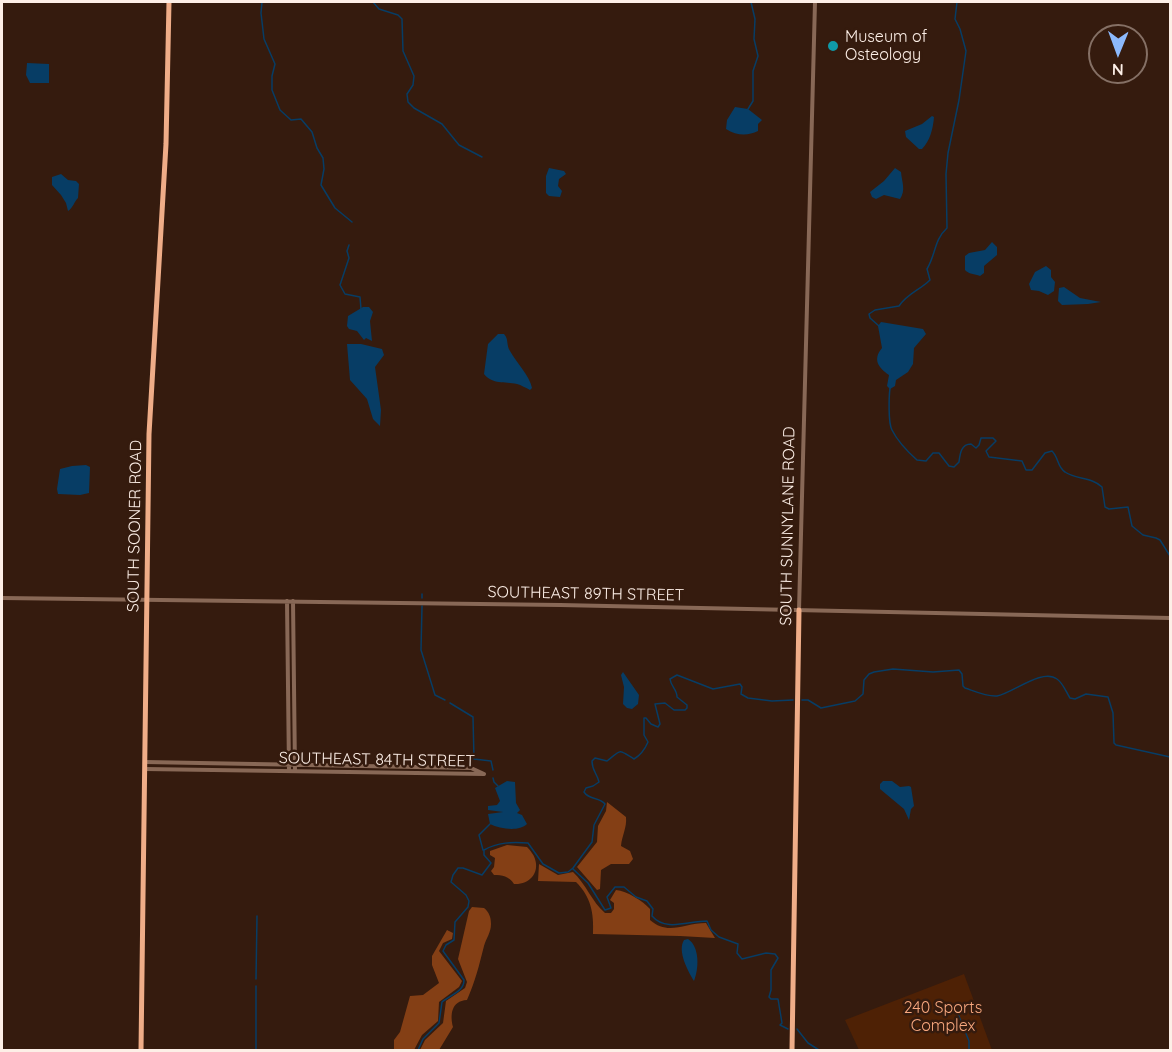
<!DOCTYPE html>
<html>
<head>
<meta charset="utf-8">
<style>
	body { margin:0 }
	#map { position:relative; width:1172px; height:1052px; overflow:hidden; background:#351b0e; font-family:Quicksand,sans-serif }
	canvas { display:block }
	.frame { position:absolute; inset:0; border:3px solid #fdefe7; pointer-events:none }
	.north { position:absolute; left:1088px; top:24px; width:60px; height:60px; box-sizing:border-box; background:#351b0e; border:2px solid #857065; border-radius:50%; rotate:181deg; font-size:16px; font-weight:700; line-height:24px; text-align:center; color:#fdefe7 }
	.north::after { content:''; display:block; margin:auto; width:21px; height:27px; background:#8cb9fc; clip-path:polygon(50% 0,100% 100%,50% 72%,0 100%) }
</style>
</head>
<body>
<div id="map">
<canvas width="1172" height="1052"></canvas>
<div class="frame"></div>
<div class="north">N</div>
</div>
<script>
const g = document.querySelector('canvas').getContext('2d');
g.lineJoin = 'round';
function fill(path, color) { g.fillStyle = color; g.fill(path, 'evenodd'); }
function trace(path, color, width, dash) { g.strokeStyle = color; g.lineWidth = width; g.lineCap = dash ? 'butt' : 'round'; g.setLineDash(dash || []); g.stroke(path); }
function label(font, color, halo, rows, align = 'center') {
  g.font = font + ' Quicksand,sans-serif'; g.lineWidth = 5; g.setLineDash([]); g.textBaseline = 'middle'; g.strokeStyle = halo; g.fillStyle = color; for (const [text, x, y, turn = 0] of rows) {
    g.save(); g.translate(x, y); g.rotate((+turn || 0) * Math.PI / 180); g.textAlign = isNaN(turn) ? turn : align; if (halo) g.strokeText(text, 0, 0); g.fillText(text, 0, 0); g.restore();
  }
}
fill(new Path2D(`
	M964,974L992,1050H859L845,1020Z`), '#4e2105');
fill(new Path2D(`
	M607,802L626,817C627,828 622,835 621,846L630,851L633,859L629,864H611L601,870L600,889L597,890L577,867L597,842L598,826L606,811Z
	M507,845L527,847C530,850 534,855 535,859C540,874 528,885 514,884C509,876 502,875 494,875L491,871L494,867L495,858L490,855V851Z
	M539,864L558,875L573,872C586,884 592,902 605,913H611L614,909V903L610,900L616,890C627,891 643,901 650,909V920C668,936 684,923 706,923L715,938L680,936L593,934C594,913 591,897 576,882L538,881Z
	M472,907L484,908C489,912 491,917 491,924C491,933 486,938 484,946C479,966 475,982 467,1000C451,1001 450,1015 453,1027L439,1050H420L425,1040L443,1023L446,1001L465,988L467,982L458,959L469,911Z
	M447,930L453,933L452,939L443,943L439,951L462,981L459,987L439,1002L438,1021L422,1035L414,1050H394V1040L400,1032L410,996L423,995L439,983L432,965V956Z`), '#843f15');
fill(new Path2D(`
	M27,63L49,64V83H30L26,75Z
	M735,107L748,109L762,120L758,124V131C748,136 737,136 726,129L727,120Z
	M932,116L934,117C933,129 930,141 922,149H919L906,137L905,131L922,124Z
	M549,168L564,171L566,174L559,179L558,186L562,191L560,197L549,196L546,193V176Z
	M895,168L901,172C902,183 906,190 900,199L884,195L876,199L872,197L870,192L884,181Z
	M61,174L68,180L76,181L79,184L78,198C74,202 73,208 68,211L66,203L61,195L52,185V177Z
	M992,242L997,247V255L984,266V273L980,276C975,274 968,274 965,270V256L969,253L985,250Z
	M1046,266L1051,270V277L1055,282L1054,291L1048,295L1039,291L1031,290L1029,284L1035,272Z
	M1064,287L1080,298L1101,302L1088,304L1062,305L1058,301L1059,288Z
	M363,307H369L373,312L370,321L372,341L366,338L364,340L357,331L349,329L347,326L348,316Z
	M881,322L923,329L926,334L914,348L913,364L908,372L896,380L895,386L890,389L887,386L889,375C879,368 872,360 882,348L878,326Z
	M498,334H504C509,339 506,345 510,351C516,362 530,376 532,388L530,390C526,388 521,385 517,384C504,381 493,385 484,374L488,344Z
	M347,344H361L382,349L384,355L375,367L381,410L380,426L373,419L367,399L350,380Z
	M86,465L90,467L89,493L80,495L58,494L57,489L60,469L72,466Z
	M623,672L639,695L638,704L632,709L627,708L623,704L624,687L621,675Z
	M507,781L515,782L516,803L520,810L517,813L522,815L527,824C519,832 500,829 490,824L488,814L503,812L488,810V806L497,805L500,801L495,788Z
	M883,781H892L900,787L909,786L911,787L914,806L911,809L909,820L904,809L880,789V784Z
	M688,939C700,947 699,969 694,981C688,971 677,951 684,940Z`), '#073d65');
trace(new Path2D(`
	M262,2L261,13L264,39L275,64L272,76V90L280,110L291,120L301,119L312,132L317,148L323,158L324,169L321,185L335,208L352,222
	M373,2L379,9L398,15L402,19L403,51L414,76L413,85L407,94L408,102L414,108L442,124L459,145L482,157
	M748,109L753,101V71L758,56L754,39L755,19L751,2
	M349,245L347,251L349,258L340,285L345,294L360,297L361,309
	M879,326L870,318L869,314L875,310L899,306C908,293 920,290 930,280L927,269C936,254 934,240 947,228L946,174L948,153L959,100L966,51L960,29L955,19L957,2
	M890,388C889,396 888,423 892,430C897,440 908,452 917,460L926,461L933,453H939L949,466L954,467L959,462C960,454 961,444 971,444L976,448L979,445L981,438H993L996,441L986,451L989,457L1022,461L1026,470H1032L1045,453L1052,451C1059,458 1057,467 1065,472C1077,480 1092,477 1102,487L1105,507L1109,509L1128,507L1132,526L1143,535L1156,538L1160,540L1170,556
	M422,594V598
	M422,606L421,650L435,695L445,700
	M802,700H808L821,708L855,701L863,694L864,680L869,674L874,672L893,669L933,672L959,670L962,674L963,686L965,688C974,691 987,697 997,696C1013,693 1042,668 1057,679C1063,683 1066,692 1070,698L1075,699L1086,694L1108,697L1113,713L1114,743L1116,745L1170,757
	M450,703L473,717L474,759L491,761L493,770
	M493,778L494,782L498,786
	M483,850L479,835L490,824
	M573,869L588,883L605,910L611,908L607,897L615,887H624L636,897L647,901L653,909L652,916C666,932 688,921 707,921L711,930L719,937L738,944L737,953L742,959L766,953L775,954L778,958L771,970V990L769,997L771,999H778L782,1023L780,1025L788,1029
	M256,979L257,916
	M256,986V1050
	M956,1009L969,1041V1050
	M797,1029L808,1043L819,1050
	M418,1050L423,1039L439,1023L442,1002C450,995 464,992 464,980L443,951L446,945L454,940L455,922L468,907L469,901L466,895L451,882L453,875L458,868H463L482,875L491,863L484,855V850C498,842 512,842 528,843L543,864L559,873L568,872L573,868L592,842L594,825L605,804C599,797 589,800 584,792L586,788L593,786L599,782C597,773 592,771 592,761L595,758L607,761C622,749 618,749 634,759C641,755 645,749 648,742L644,735V718H646L651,724L658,727L660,724L655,704L665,703L674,710H685L687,708V705L677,697C677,689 671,687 670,679L677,675L713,689L740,684L742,687L741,694L748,698L772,701L793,700`), '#073d65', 1.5);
trace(new Path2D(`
	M2,598L560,605L1170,618
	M287,601L289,771
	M293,601L295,771
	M799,610L815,2
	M145,762L471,768L484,774
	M145,769L484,774`), '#886856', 4);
trace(new Path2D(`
	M141,1050L149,434L166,144L169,2
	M792,1050L799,610`), '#efad88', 5);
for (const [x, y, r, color] of [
	[833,46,6,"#0f9aa8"]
]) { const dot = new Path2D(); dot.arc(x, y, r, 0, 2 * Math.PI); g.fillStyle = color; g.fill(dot); trace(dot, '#351b0e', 2); }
label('16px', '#fdefe7', '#351b0e', [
	["Museum of",845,37],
	["Osteology",845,55]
], 'left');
label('16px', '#fdefe7', '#351b0e', [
	["SOUTH SOONER ROAD",135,526,-89],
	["SOUTH SUNNYLANE ROAD",788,526,-89],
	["SOUTHEAST 89TH STREET",586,594,1],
	["SOUTHEAST 84TH STREET",377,760,1]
]);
label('16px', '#f9a87f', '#351b0e', [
	["240 Sports",943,1008],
	["Complex",943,1026]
]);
</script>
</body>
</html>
